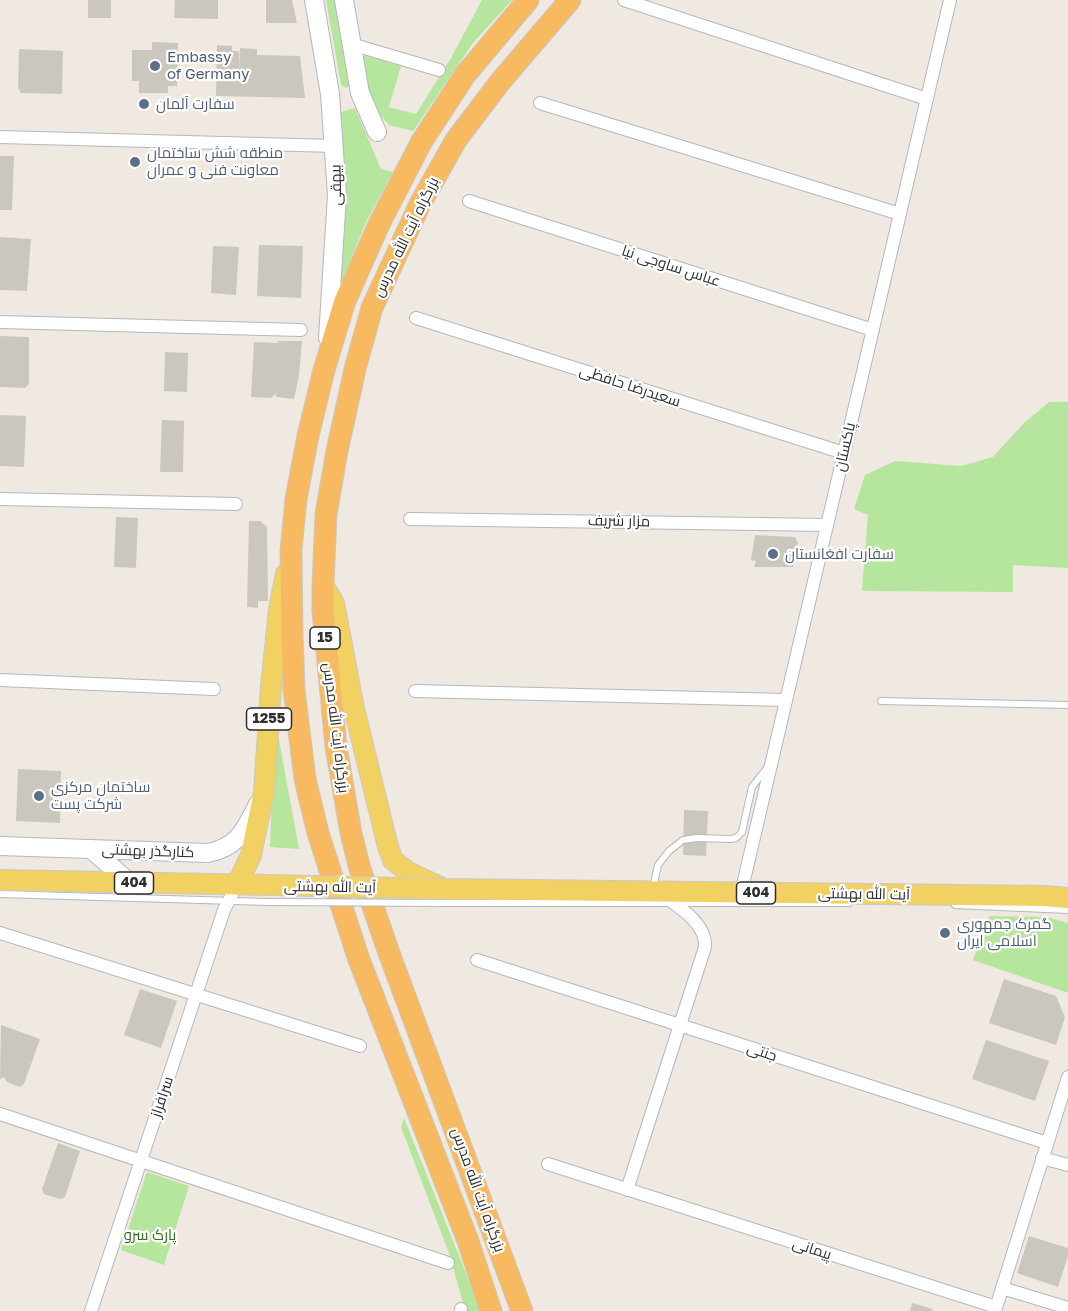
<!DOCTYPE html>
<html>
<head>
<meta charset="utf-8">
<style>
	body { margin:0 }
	canvas { display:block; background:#efe9e1 }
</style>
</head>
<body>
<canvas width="1068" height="1311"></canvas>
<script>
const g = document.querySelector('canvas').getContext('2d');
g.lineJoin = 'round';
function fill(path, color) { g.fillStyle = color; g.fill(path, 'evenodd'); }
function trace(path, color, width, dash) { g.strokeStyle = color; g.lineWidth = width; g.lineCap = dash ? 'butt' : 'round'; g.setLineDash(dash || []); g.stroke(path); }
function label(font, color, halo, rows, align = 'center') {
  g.font = font + ' "Golos Text",Cairo,sans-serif'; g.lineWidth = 4.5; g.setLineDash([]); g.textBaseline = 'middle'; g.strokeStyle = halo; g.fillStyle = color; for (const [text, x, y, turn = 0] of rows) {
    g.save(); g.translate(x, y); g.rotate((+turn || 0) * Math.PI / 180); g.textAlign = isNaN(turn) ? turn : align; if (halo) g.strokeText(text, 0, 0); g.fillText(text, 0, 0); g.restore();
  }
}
fill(new Path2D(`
	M326,0H336L351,85L346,88L341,85Z
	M482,0H512L473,43L413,131L389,125L375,109L366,89L359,54L401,66L389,107L416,114L451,58Z
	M355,108L381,169L393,172L367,220L337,292L344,243L346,190L337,113Z
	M1049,402H1068V568L1013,565V592L862,591L868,515L854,509L865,475L895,461L961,466L993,457L1024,423Z
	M274,726L277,729L299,849L270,847Z
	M989,916L1047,917L1068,923V993L973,960Z
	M404,1118L481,1311H465L450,1256L401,1127Z
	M147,1172L189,1186L164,1265L121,1250Z`), '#b6e59e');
fill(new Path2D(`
	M88,0H111V18H88Z
	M175,0H218V19L174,18Z
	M266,0H292L297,23H266Z
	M152,42L178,43L177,86H168V93H139V81H132V50H152Z
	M217,45L232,46V51H239V70L240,48L257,49V55L300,56L305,98L216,96Z
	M19,49L63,51L62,94L21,93L18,88Z
	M0,156H14L12,210H0Z
	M0,237L31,239L27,291L0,290Z
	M259,245L303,246L301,298L257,296Z
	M213,246L239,247L236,295L211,293Z
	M0,336L29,337V384L25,388L0,387Z
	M277,341H302L299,375L294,399L276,397V393L271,398L251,397L254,342L278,343Z
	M165,352L188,353L187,392L164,391Z
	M0,415L26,416L24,467L0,466Z
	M162,420L184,421L183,472H160Z
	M116,517L138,518L136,568L114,567Z
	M249,521H260L267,527L268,601H258V608L247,607Z
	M755,535L795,537L798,543L793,567H754L756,561L751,560Z
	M18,769L61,771L60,823L16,821Z
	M684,810L708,811L706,856L683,855Z
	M1004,979L1056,996L1065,1017L1056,1045L989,1023Z
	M140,989L177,1001L161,1048L124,1035Z
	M1,1025L40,1039L24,1084L20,1087L7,1082L4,1077L0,1079Z
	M986,1040L1049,1061L1035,1101L972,1079Z
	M58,1143L80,1151L65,1197L60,1199L44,1194L42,1189Z
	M1029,1236L1068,1248V1256L1058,1287L1017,1273Z
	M912,1303L933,1309L932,1311H910Z`), '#cbc7bf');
const service = new Path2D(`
	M881,701L1068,705
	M653,888L658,865L669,851L683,840L697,838L730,839L736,838L742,832L752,787L767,768
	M0,894L268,902
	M445,903H849
	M955,905L1068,910`);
const minor = new Path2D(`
	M624,0L927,99
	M351,44L439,70
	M540,103L900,214
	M0,137L335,146
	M469,201L873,330
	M416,318L844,453
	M0,322L301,330
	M0,499L236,504
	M410,519L827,525
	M0,680L214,689
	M415,691L786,700
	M741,893L950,0
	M0,933L360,1046
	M477,960L1047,1143
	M0,1114L448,1263
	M1042,1158L1068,1165
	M548,1164L996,1307
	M627,1190L705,947C707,923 677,906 660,893
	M1002,1288L1068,1308
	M91,1311L224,910L237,885
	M461,1311V1309
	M995,1311L1068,1077`);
const secondary = new Path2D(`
	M314,0L330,94L337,195L328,338
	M344,0L360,93L377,132
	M0,846L208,853C238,847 245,830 258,804
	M91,849L130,883`);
const primary = new Path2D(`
	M323,585L334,603L354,708L388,847L393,860L408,872L444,889L1046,896L1068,898
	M0,880L269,885
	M237,885L251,855L264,792L271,687L279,609L286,574`);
const trunk = new Path2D(`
	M491,1311L468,1241L358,957L318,833L305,779L294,690L292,635L291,550L296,499L308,436L324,370L345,301L380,222L422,141L465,75L528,0
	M522,1311L389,953L360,869L351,833L336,747L323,611V585L326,514L337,451L356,365L372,308L420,204L456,140L500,82L570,0`);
trace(service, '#b4b7c1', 8);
trace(minor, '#b4b7c1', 14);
trace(secondary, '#b4b7c1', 20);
trace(primary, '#c9c9c9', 22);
trace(trunk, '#c9c9c9', 23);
trace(service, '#fff', 6);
trace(minor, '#fff', 12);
trace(secondary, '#fff', 18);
trace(primary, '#f2d163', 20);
trace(trunk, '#f8ba60', 21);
const serviceBridge = new Path2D(`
	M268,902L445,903`);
const primaryBridge = new Path2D(`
	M269,885L444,889`);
trace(serviceBridge, '#b4b7c1', 8, []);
trace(primaryBridge, '#c9c9c9', 22, []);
trace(serviceBridge, '#fff', 6);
trace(primaryBridge, '#f2d163', 20);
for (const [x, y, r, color] of [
	[155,66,6,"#5c6f8a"],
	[144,104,6,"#5c6f8a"],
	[135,162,6,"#5c6f8a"],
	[773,554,6,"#5c6f8a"],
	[39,796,6,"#5c6f8a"],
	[945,933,6,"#5c6f8a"]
]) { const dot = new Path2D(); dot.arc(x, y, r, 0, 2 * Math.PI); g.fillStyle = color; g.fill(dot); trace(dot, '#fff', 2); }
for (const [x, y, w] of [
	[325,638,30],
	[269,719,45],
	[134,883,39],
	[756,893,39]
]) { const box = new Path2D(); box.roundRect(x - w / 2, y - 11, w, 22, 4.5); g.fillStyle = '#fff'; g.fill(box); trace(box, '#2e2e2e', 1.5); }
label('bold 14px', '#2e2e2e', null, [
	["15",325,638],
	["1255",269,719],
	["404",134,883],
	["404",756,893]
]);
label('15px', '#4e5e75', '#fff', [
	["Embassy",167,57],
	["of Germany",167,74],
	["سفارت آلمان",156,104],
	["منطقه شش ساختمان",147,153],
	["معاونت فنی و عمران",147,170],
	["سفارت افغانستان",785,554],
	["ساختمان مرکزی",51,787],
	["شرکت پست",51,804],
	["گمرک جمهوری",957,924],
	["اسلامی ایران",957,941]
], 'left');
label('15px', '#2e2e2e', '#fff', [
	["بیهقی",336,185,-91],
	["بزرگراه آیت الله مدرس",406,237,-64],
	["عباس ساوجی نیا",671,266,18],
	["سعیدرضا حافظی",630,386,18],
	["پاکستان",845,447,-77],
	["مزار شریف",619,521,1],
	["بزرگراه آیت الله مدرس",336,728,83],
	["کنارگذر بهشتی",148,851,2],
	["آیت الله بهشتی",330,887,1],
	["آیت الله بهشتی",864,894,1],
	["جنتی",762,1052,18],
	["سرافراز",162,1097,-72],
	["بزرگراه آیت الله مدرس",478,1190,70],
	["پیمانی",812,1249,18]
]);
label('15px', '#2c6e1b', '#fff', [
	["پارک سرو",150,1235]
]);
</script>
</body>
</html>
